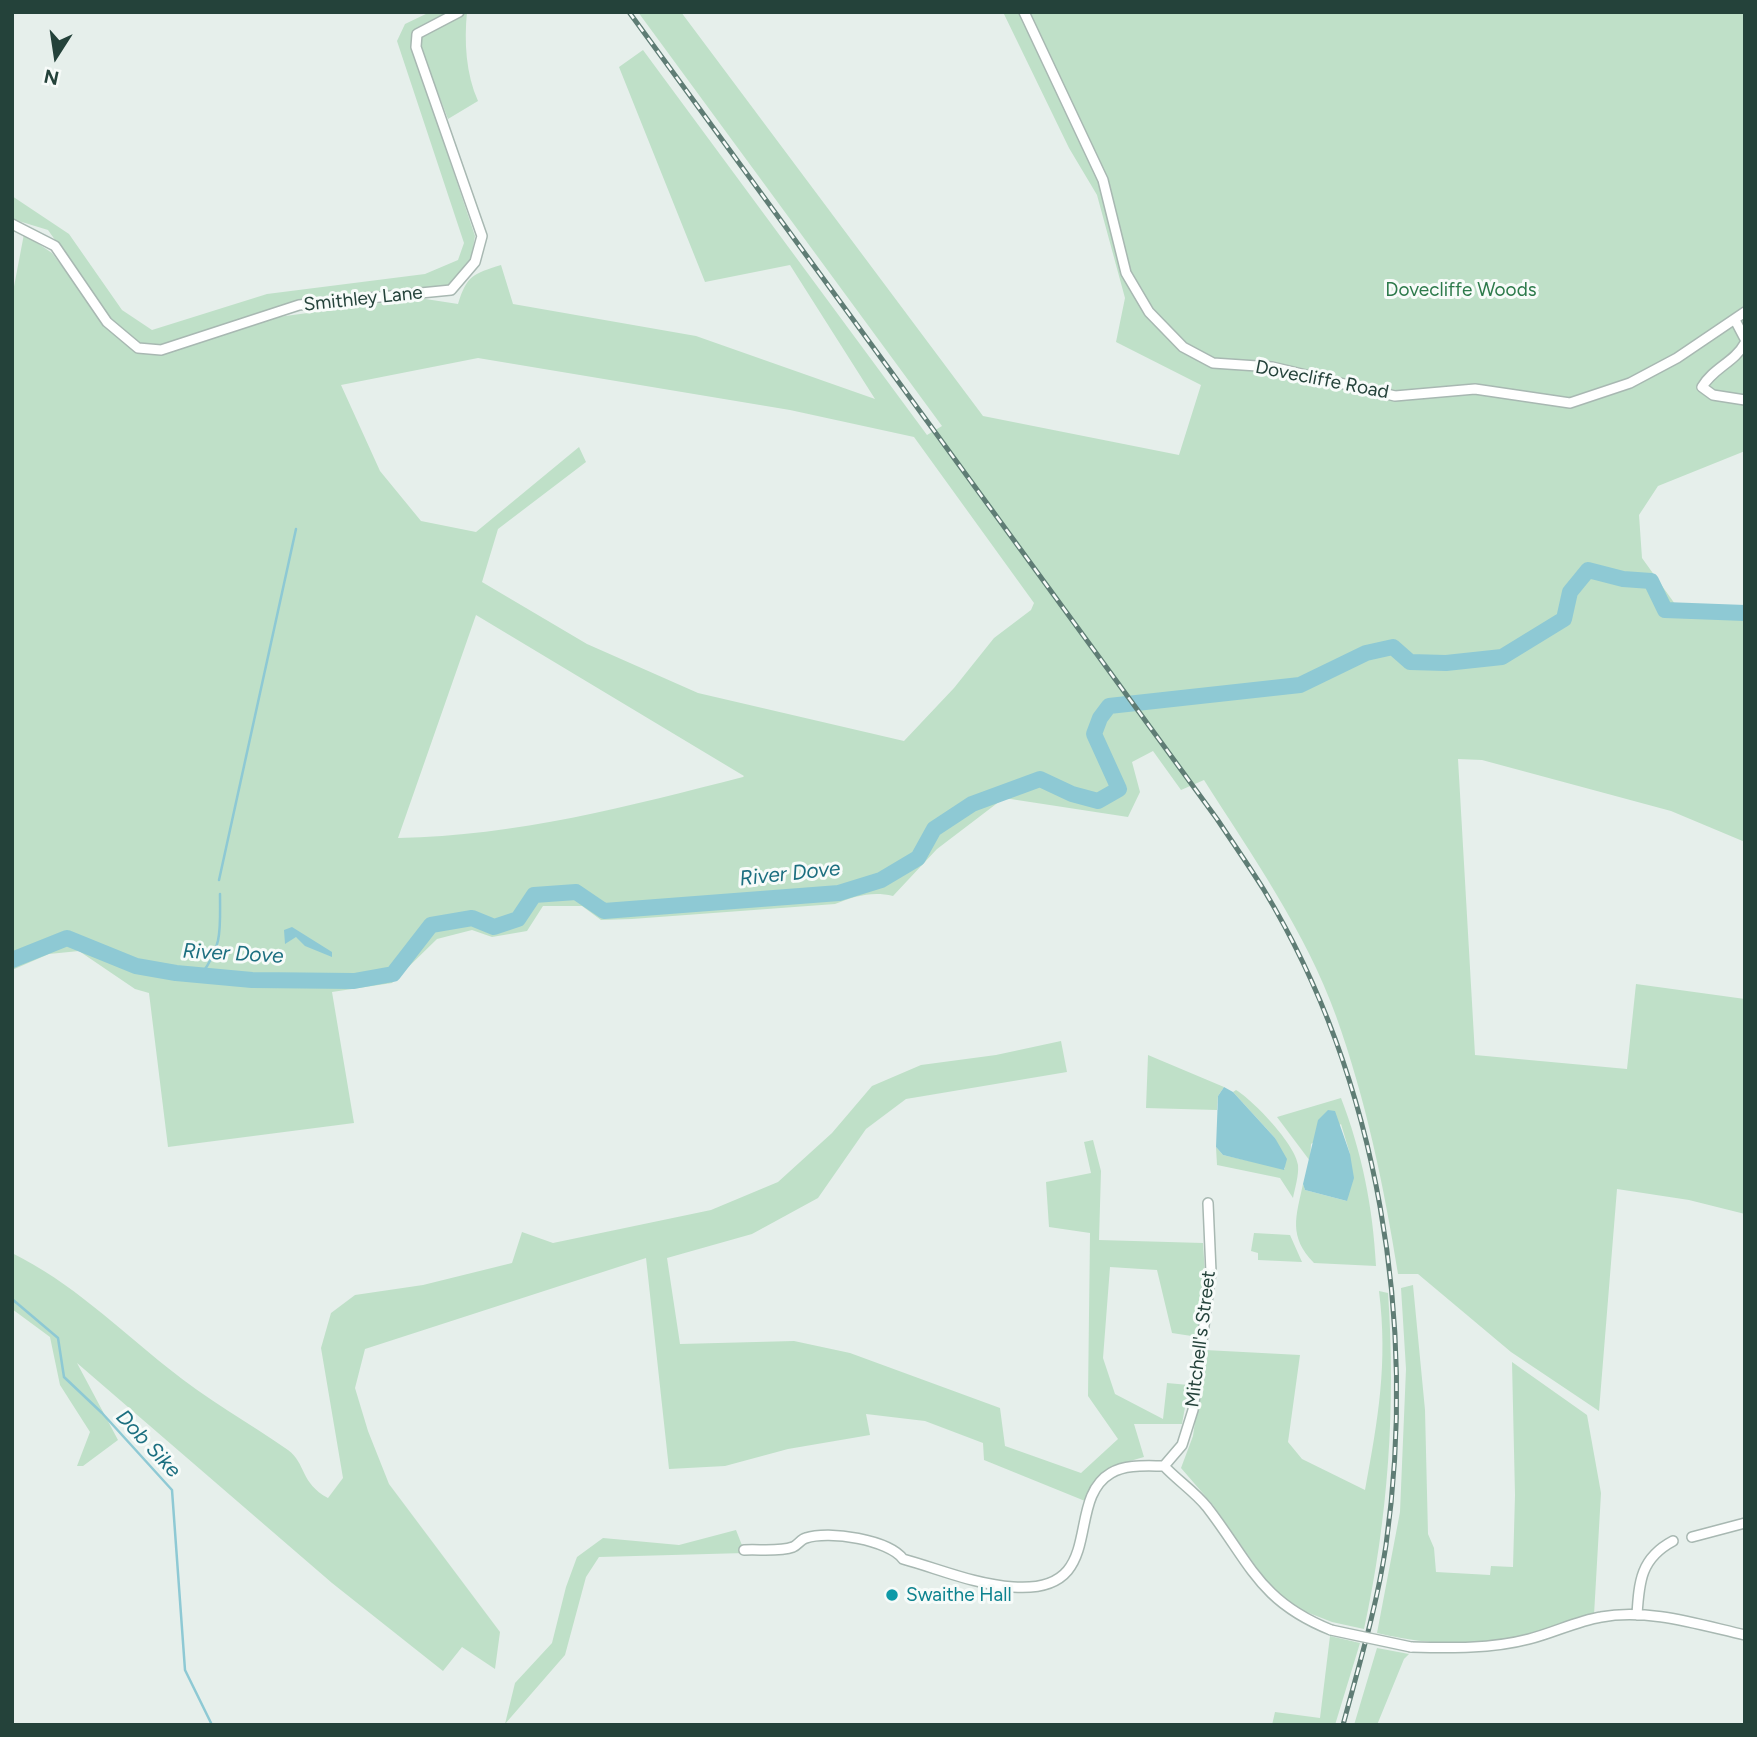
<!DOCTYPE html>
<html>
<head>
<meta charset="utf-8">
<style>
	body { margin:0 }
	#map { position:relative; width:1757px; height:1737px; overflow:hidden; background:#e6efeb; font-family:Figtree,sans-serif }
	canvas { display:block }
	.frame { position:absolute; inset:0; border:14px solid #24423a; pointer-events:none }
	.north { position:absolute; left:21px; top:21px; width:70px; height:70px; -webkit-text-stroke:5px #f7fbf9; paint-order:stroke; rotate:192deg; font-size:19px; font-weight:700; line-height:28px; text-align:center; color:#24423a }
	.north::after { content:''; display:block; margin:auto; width:24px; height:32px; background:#24423a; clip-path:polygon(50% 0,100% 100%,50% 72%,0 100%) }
</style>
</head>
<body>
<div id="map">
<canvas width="1757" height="1737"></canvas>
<div class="frame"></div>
<div class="north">N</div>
</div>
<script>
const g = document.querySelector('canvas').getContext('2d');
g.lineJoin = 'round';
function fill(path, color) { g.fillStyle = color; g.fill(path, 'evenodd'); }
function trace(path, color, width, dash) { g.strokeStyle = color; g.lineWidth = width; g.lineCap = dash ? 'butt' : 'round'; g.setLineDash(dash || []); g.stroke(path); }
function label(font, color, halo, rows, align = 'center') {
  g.font = font + ' Figtree,sans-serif'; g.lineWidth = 6; g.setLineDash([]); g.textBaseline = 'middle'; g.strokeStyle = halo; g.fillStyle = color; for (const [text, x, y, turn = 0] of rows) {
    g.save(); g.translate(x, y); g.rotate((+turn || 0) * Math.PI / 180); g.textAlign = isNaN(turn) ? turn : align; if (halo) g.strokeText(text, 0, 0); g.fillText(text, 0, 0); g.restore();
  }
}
fill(new Path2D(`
	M430,12H454L414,33L412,48L475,236L471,260L449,286L298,301L160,345L140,344L111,319L48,230L12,219V196L69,234L122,310L152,330L267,294L425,274L458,260L464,243L397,41L405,24Z
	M467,12C464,42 466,74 478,101L448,119L420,47L422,37Z
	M638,12H681L983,416L1179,455L1201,385L1116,342L1125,298L1097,195L1069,148L1003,12H1745V451L1658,486L1639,515L1642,558L1675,604L1745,608V842L1671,811L1482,760L1458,759L1475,1055L1627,1069L1636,984L1745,999V1214L1689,1200L1617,1189L1599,1411L1511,1352L1418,1274H1398C1384,1186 1366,1100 1336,1016C1306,932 1251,854 1204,780L1181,790L1153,751L1132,762L1140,792L1128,817L1004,798L937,849L893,896C872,891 855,896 835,904L632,919L601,920L582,906H543L527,931L492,937L472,930L437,939L392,983L332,992L354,1123L168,1147L149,993L135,989L79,951L49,954L12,970V297L24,234L52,253L108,327L138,352H162L278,317L419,298L458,304C467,275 473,274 501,265L513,304L696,336L875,399L790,265L705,282L619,67L643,50L927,435L942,426ZM478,358L790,410L914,437L1034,603L1031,610L994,638L954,688L904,741L698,693L587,644L482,582L498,529L586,462L579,447L476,532L421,521L380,471L341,385ZM476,615L744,776L743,777C630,806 516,836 398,838Z
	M1061,1041L1067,1072L906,1099L866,1129L818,1198L752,1234L667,1258L680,1344L794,1341L850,1353L1000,1408L1005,1446L1081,1473L1118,1439L1088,1396L1090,1233L1049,1227L1046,1182L1091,1173L1084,1142L1093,1140L1101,1171L1099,1240L1203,1243L1205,1273L1198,1337L1172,1333L1157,1270L1110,1267L1103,1358L1115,1394L1163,1419L1167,1383L1189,1385L1182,1424H1134L1144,1457C1115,1465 1096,1472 1085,1501L984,1460L983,1443L925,1421L866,1414L870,1435L788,1449L725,1466L669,1469L646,1258L365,1349L355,1388L368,1431L389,1484L500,1632L495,1669L462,1647L443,1671L332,1583L77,1363L118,1440L83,1466H77L90,1432L60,1385L50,1337L12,1309V1253C71,1282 118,1328 168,1368C206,1399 248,1422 288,1450C306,1463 300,1483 328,1498L343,1478L321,1348L331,1313L355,1295L423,1285L512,1263L522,1232L553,1243L711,1210L778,1182L832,1133L872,1086L921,1065L996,1055Z
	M1148,1055L1224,1087L1218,1096L1217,1110L1146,1108Z
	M1236,1090C1253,1100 1296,1145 1298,1165C1299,1175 1295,1188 1293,1198L1280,1178L1217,1165L1216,1147L1223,1155L1285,1169L1275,1138L1233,1092Z
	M1341,1098C1362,1153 1373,1207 1376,1266L1314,1263C1288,1236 1296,1217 1303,1184L1305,1190L1347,1201L1350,1154L1341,1124L1311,1144L1310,1161L1277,1117Z
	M1254,1233L1290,1235L1302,1262L1258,1260V1253L1251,1251Z
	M1413,1285L1425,1410L1428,1534L1434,1548L1436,1572L1490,1575L1491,1566L1513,1567L1515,1495L1512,1362L1587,1415L1601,1493L1594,1615C1514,1642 1461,1653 1377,1633L1400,1512L1406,1369L1401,1288Z
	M1379,1291L1388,1293C1396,1407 1388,1518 1364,1629L1332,1622L1296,1608L1269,1585L1213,1505L1181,1468L1193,1436L1205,1350L1300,1355L1288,1442L1302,1459L1365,1490C1378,1419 1388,1364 1379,1291Z
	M736,1530L745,1553L599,1557L586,1577L565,1655L505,1724L515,1683L552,1643L566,1587L577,1557L603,1538L679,1545Z
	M1330,1636L1360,1643L1335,1725H1272L1275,1712L1320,1718Z
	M1377,1648L1409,1654L1404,1659L1377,1725H1354Z`), '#bfe0c8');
fill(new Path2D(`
	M292,927L332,952V957L305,946L296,937L285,944L284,930Z
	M1224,1087L1233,1092L1275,1138L1287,1159L1284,1170L1223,1155L1216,1147L1218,1096Z
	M1328,1110L1335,1111L1350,1154L1354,1178L1347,1201L1305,1190L1303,1184L1318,1120Z`), '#8ec9d4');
trace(new Path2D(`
	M219,880L296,529
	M201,975C223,945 220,930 220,894
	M12,1299L58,1338L64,1377L102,1413L172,1490L185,1670L212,1725`), '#8ec9d4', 2.5);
trace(new Path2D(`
	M12,960L67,938L136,966L176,973L252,980L354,981L393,974L431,925L472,918L494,927L518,919L534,895L576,892L604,911L839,893L881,880L918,858L934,829L972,804L1040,779L1072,794L1098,801L1119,789L1094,734L1100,718L1109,706L1300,685L1366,653L1393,647L1410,662L1446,663L1502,657L1564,619L1570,592L1588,570L1623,579L1651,581L1665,610L1745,613`), '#8ec9d4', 16);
const minor = new Path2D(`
	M1024,12L1103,180L1126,273L1149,312L1183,347L1213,363L1272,367L1395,396L1475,389L1570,403L1630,383L1677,358L1745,312
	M12,224L55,246L107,322L138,348L161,350L299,305L451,290L475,262L482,236L416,47L417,34L459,12
	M1735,320L1745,339
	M1745,343C1735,362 1713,368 1702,387L1713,395L1745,400
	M1164,1466L1182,1445L1193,1410L1211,1272L1208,1203
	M1164,1466C1177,1480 1195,1492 1207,1507C1251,1564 1259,1601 1331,1630
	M1692,1537L1745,1523
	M744,1550C759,1549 779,1552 793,1547C798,1545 801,1539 806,1538C829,1530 889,1540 903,1559C939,1569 977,1585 1013,1587C1109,1594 1063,1501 1111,1473C1126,1464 1147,1466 1164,1466
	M1637,1615C1639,1581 1641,1558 1673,1541
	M1411,1647C1450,1648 1491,1649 1529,1639C1553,1633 1577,1621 1601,1617C1648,1608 1700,1625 1745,1635`);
trace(minor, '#a8b8b2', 12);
trace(minor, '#fff', 9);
const rail = new Path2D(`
	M629,12L1217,819C1233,843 1249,866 1264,890C1380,1083 1417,1324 1386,1545C1377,1606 1359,1665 1343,1725`);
trace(rail, '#5f7d75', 5);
trace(rail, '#f7fbf9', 2.5, [8]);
const minorBridge = new Path2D(`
	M1331,1630L1411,1647`);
trace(minorBridge, '#a8b8b2', 12, []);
trace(minorBridge, '#fff', 9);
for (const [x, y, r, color] of [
	[892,1595,7,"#0f9aa8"]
]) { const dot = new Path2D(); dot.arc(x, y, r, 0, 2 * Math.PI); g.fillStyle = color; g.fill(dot); trace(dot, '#f7fbf9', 2.5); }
label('19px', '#2d7a4b', '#f7fbf9', [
	["Dovecliffe Woods",1461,290]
]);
label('19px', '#24423a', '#f7fbf9', [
	["Smithley Lane",363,299,-6],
	["Dovecliffe Road",1322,380,11],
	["Mitchell's Street",1201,1339,-83]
]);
label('19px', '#0d838f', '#f7fbf9', [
	["Swaithe Hall",906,1595]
], 'left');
label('italic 21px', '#1c6f80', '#f7fbf9', [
	["River Dove",790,874,-6],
	["River Dove",233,954,3],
	["Dob Sike",148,1444,47]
]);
</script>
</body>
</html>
